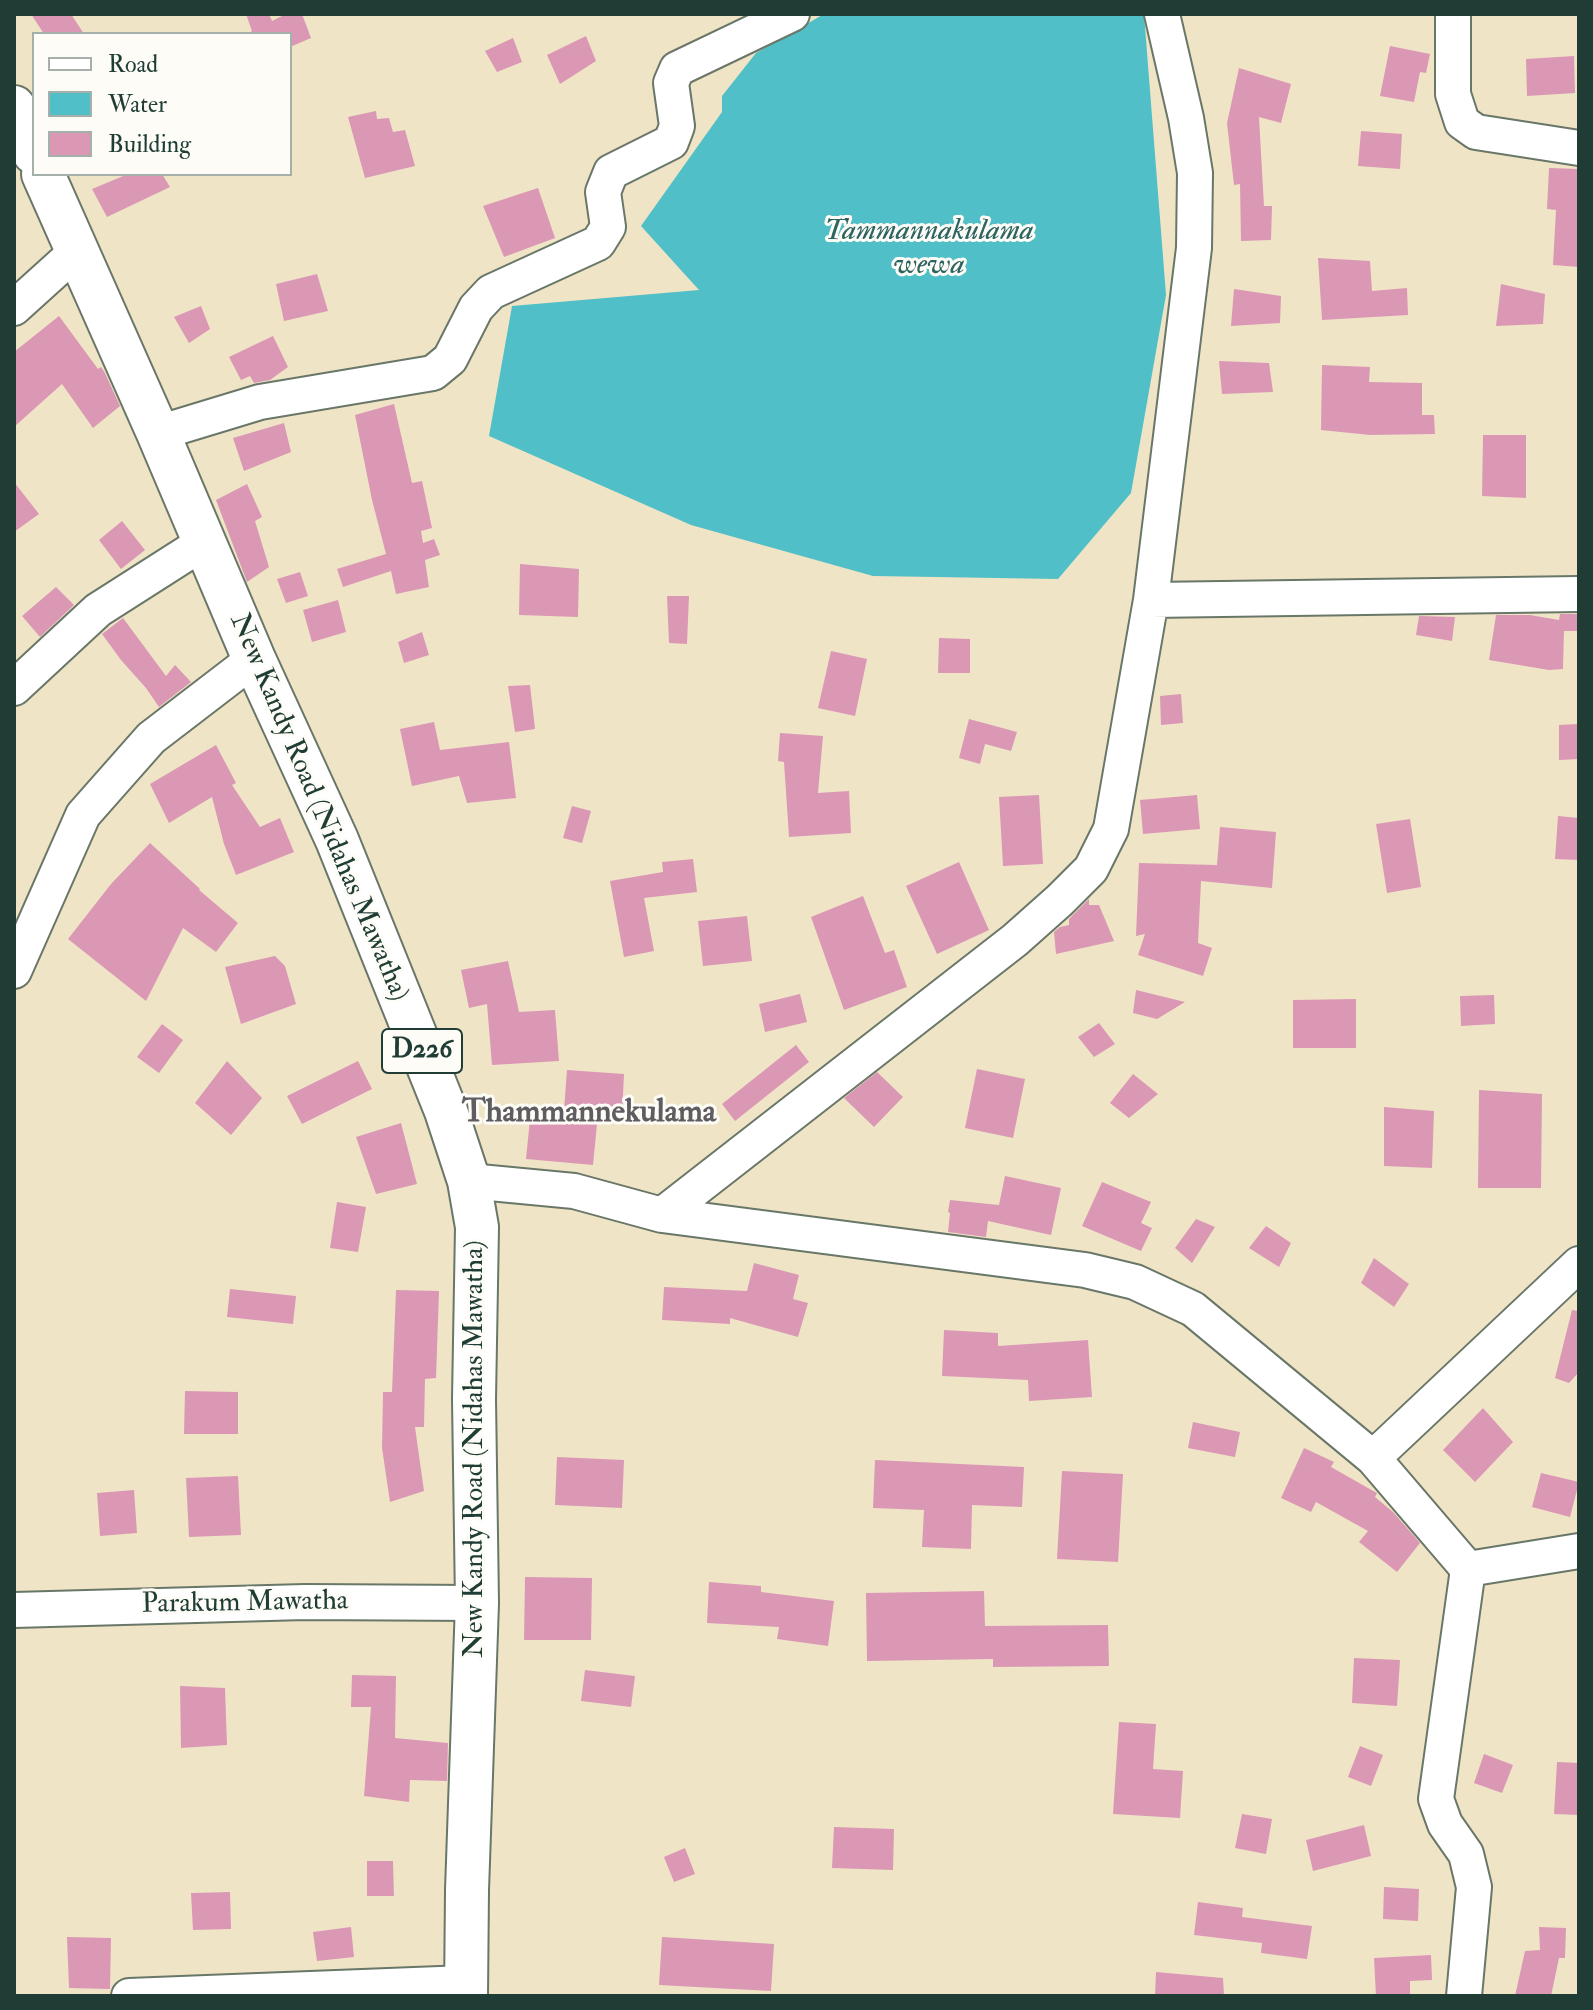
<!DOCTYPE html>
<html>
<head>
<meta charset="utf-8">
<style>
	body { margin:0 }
	#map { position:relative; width:1593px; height:2010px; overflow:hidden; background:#f0e4c7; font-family:"IM FELL Double Pica",serif }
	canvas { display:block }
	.frame { position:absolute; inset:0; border:16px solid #1f3d34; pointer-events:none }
	.legend { position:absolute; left:32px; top:32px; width:260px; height:144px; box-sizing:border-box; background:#fdfcf7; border:2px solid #a4b0a9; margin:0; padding:10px 14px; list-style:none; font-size:24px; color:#1f3d34 }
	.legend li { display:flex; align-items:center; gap:16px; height:40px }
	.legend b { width:40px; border:2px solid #a4b0a9 }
</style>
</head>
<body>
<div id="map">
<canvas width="1593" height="2010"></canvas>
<div class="frame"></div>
<ul class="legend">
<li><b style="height:10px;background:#fff"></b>Road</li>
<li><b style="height:22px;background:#51bfc7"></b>Water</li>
<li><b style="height:22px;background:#da98b5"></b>Building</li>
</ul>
</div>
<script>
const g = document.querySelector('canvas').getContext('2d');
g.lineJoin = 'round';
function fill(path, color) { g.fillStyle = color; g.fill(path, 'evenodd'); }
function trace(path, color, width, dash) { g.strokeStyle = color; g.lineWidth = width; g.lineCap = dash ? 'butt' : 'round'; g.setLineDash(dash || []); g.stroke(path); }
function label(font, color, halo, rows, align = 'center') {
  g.font = font + ' "IM FELL Double Pica",serif'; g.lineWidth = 6; g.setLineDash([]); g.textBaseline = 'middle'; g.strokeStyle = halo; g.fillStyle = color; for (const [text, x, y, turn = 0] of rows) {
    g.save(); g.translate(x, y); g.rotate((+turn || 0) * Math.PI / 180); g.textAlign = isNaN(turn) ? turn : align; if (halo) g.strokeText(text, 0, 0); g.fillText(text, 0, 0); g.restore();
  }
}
fill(new Path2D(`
	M824,14H1144L1166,295L1131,493L1058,579L873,576L691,525L489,436L512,306L699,290L641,226L722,112V96L756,53Z`), '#51bfc7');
fill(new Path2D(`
	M31,14H71L84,34H44Z
	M246,14H269L272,21L286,14H302L311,38L290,47V34H247L252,31Z
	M586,36L596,61L560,84L547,55Z
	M513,38L522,62L497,72L485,51Z
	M1390,46L1430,54L1426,73L1420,72L1414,102L1380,96Z
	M1574,56L1575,93L1527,96L1526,59Z
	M1239,68L1291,84L1281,123L1259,117L1264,206H1272L1271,240L1241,241L1240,184L1234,185L1227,123Z
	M376,111L377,119L389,118L393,132L405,130L415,166L365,178L348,117Z
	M1361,131L1402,134L1400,169L1358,166Z
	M1549,168L1579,169V267L1553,265L1556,210L1547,209Z
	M128,174H162L170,187L107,217L92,189Z
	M538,188L555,238L504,257L483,206Z
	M1318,258L1370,261L1372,291L1407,288L1408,315L1322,320Z
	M317,274L328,311L284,321L276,284Z
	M1501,284L1545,294L1543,324L1496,326Z
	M1234,289L1281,296L1280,323L1231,326Z
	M201,306L210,329L189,343L174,317Z
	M59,316L98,369L101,367L105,373L120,406L93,428L62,384L14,427V352Z
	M273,336L288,367L270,380L254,383L250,376L241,380L229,357Z
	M1219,361L1269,363L1273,392L1222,394Z
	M1322,365L1370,367L1369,382L1422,383V415H1434L1435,434L1370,435L1321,430Z
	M394,404L412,483L422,481L432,528L421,531L423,543L434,539L440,555L425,560L429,587L396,594L391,571L343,587L337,569L386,554L372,500L355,415Z
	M284,423L291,452L244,471L233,438Z
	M1483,435H1526V498L1482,496Z
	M14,482L39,514L14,532Z
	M247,484L262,517L255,521L269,567L247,582L216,500Z
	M122,521L145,550L121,569L99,540Z
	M520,564L579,569L578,617L519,615Z
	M300,572L308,596L286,603L277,579Z
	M56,587L74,605L40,637L22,616Z
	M667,596H689L687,644L669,643Z
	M338,600L346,632L312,642L303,610Z
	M1560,614H1579V631H1564L1563,669L1549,670L1489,660L1496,615H1530L1559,620Z
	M1419,616L1455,617L1452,641L1416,635Z
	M123,618L166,676L175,665L191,682L159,707L146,688L121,660L102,634Z
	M422,632L429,655L404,663L398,642Z
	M939,638L970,639V673H938Z
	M831,651L867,659L855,716L818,708Z
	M530,685L535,729L515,732L508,686Z
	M1181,694L1183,723L1161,725L1160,696Z
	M969,719L1017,732L1011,751L985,744L980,764L959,758Z
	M434,722L440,750L509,742L516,798L467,803L459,776L412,786L400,729Z
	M1579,724V759L1559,760V725Z
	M780,733L823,736L818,793L849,791L851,833L789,837L784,762L778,761Z
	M216,745L236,783L232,785L260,827L280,818L294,852L236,875L224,844L212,797L169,823L150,784Z
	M1039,795L1043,864L1003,866L999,797Z
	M1197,795L1200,829L1143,834L1140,800Z
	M572,806L591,811L582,843L563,838Z
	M1558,816L1579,818V860L1555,859Z
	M1410,819L1421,887L1387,893L1376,824Z
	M1220,827L1276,832L1272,888L1201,881L1198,943L1212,948L1203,976L1138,955L1145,934L1136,936L1139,863L1217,865Z
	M150,843L200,889L199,890L238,923L216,952L183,928L146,1001L68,939L111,884Z
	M693,859L697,892L644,898L654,951L624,957L610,881L663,872L662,862Z
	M959,862L989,930L937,954L906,886Z
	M863,896L885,953L894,950L907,987L844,1010L811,917Z
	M1089,899V905H1099L1114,941L1056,954L1054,932L1060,927L1069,925V919Z
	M747,916L752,961L703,966L698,921Z
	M275,956L285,966L296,1004L241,1024L225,967Z
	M508,961L519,1012L555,1010L559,1061L492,1065L487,1004L469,1008L461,970Z
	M1136,990L1185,1002L1157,1019L1133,1013Z
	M800,994L807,1022L765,1032L759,1004Z
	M1494,995L1495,1024L1461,1026L1460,996Z
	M1356,999V1048H1293V1000Z
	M1099,1023L1115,1044L1094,1057L1078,1037Z
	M162,1024L183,1040L159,1073L137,1057Z
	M796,1045L809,1062L735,1121L722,1104Z
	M227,1061L262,1098L231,1135L195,1103Z
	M358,1061L372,1089L302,1124L287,1096Z
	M977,1069L1025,1079L1013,1138L965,1128Z
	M567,1070L624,1074L622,1116L598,1114L593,1165L526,1159L530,1119L563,1123Z
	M877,1072L903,1097L874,1127L844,1098Z
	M1133,1074L1158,1094L1129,1118L1110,1103Z
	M1479,1090L1542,1094L1541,1188H1478Z
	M1384,1107L1434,1111L1432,1168L1384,1166Z
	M401,1123L417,1184L376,1194L356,1137Z
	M1005,1176L1061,1188L1051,1235L988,1221L986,1237L948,1232L950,1213L948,1212L950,1200L999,1205Z
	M1102,1182L1151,1202L1141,1223L1152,1228L1141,1251L1082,1226Z
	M337,1202L366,1207L358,1252L330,1248Z
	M1196,1219L1215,1227L1192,1263L1175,1248Z
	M1266,1226L1291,1243L1279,1267L1249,1248Z
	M1374,1258L1409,1284L1394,1307L1361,1283Z
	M754,1263L799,1275L793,1299L808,1303L798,1337L730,1318V1324L662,1320L664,1287L747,1291Z
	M230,1289L296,1296L293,1324L227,1317Z
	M396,1290L439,1291L436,1378L425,1379L424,1427H415L424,1491L390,1502L382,1448L383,1392H392Z
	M1572,1310L1579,1311V1372L1569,1383L1555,1378Z
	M944,1330L998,1333V1346L1088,1340L1092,1397L1029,1401L1028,1380L942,1376Z
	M185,1391L238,1392V1434H184Z
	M1483,1408L1513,1442L1475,1482L1443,1450Z
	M1193,1422L1240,1432L1235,1457L1188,1448Z
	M1304,1448L1334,1462L1331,1467L1375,1492L1377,1493L1375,1497L1393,1512L1420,1543L1397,1572L1359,1542L1368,1531L1316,1502L1311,1512L1281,1498Z
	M557,1457L624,1460L622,1508L555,1505Z
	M875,1460L1024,1467L1022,1507L972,1505L971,1549L922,1547L924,1510L873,1508Z
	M1062,1471L1123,1474L1118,1562L1057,1559Z
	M1541,1473L1579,1482L1570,1517L1532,1507Z
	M238,1476L241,1535L189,1537L186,1478Z
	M134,1490L137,1533L100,1536L97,1493Z
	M525,1577L592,1578L591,1640H524Z
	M709,1582L761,1586V1592L834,1601L828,1646L777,1639L779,1627L707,1623Z
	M984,1591L985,1626L1108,1625L1109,1666L993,1667V1659L867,1661L866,1593Z
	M1354,1658L1400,1660L1397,1706L1352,1703Z
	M585,1670L635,1676L631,1707L581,1701Z
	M352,1675L396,1676L395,1738L448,1743L447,1781L410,1780L409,1802L364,1796L371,1707H351Z
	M180,1686L225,1688L227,1745L181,1748Z
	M1119,1722L1156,1724L1153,1769L1183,1771L1180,1818L1113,1814Z
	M1360,1746L1383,1755L1371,1786L1348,1777Z
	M1484,1754L1513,1765L1502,1793L1474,1783Z
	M1557,1762L1579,1763V1815L1554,1814Z
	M1242,1814L1272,1819L1266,1854L1235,1848Z
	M1364,1825L1371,1856L1313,1871L1306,1840Z
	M834,1827L894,1829L893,1870L832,1868Z
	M685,1848L695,1874L674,1882L664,1857Z
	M367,1861H393L394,1896H367Z
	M1384,1887L1419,1889L1418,1921L1383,1919Z
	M230,1892L231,1929L193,1930L191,1893Z
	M1198,1902L1243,1908L1242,1917L1312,1926L1307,1959L1261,1953L1262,1943L1194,1935Z
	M351,1927L354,1957L317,1961L313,1932Z
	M1539,1927L1566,1928L1565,1958H1559L1551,1996H1515L1525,1951L1540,1950Z
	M67,1937L111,1938L110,1989L69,1988Z
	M662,1937L774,1944L771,1991L659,1985Z
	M1431,1955L1432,1980L1410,1981V1996H1376L1374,1958Z
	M1156,1972L1223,1978L1224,1996H1155Z`), '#da98b5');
const minor = new Path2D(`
	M1453,14V94L1462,122L1476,132L1579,148
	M14,308L77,251
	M158,433L260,402L433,373L450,359L476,308L491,292L598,243L608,227L603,192L611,172L671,142L677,126L671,83L677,69L792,14
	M1151,600L1579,594
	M14,688L98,610L203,543
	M14,971L83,815L151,738L254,659
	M469,1181L574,1191L662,1215L1085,1270L1135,1282L1193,1309L1373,1458L1468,1569L1436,1799L1445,1824L1466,1854L1474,1887L1464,1996
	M662,1215L1015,940L1060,900L1091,869L1111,829L1151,600L1194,248L1195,173L1186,118L1162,14
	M1373,1458L1579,1264
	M1468,1569L1579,1551
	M14,1610L305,1602L477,1603
	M129,1996L466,1983`);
const major = new Path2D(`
	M14,107L34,153
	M43,174L158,433L254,659L337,840L446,1111L469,1181L477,1227L474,1399L477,1603L467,1890L466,1996`);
trace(minor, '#687767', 38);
trace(major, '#687767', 46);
trace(minor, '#fff', 34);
trace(major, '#fff', 42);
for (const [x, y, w] of [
	[422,1051,80]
]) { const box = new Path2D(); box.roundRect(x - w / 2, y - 22, w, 44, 6); g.fillStyle = '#fdfcf7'; g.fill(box); trace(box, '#1f3d34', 2); }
label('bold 26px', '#1f3d34', null, [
	["D226",422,1051]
]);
label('28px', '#1f3d34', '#fdfcf7', [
	["New Kandy Road (Nidahas Mawatha)",318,808,67],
	["New Kandy Road (Nidahas Mawatha)",476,1449,-90],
	["Parakum Mawatha",245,1604,-1]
]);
label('italic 30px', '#2e6460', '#fdfcf7', [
	["Tammannakulama",929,233],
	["wewa",929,267]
]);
label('bold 32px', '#605d61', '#fdfcf7', [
	["Thammannekulama",589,1114]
]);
</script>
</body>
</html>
